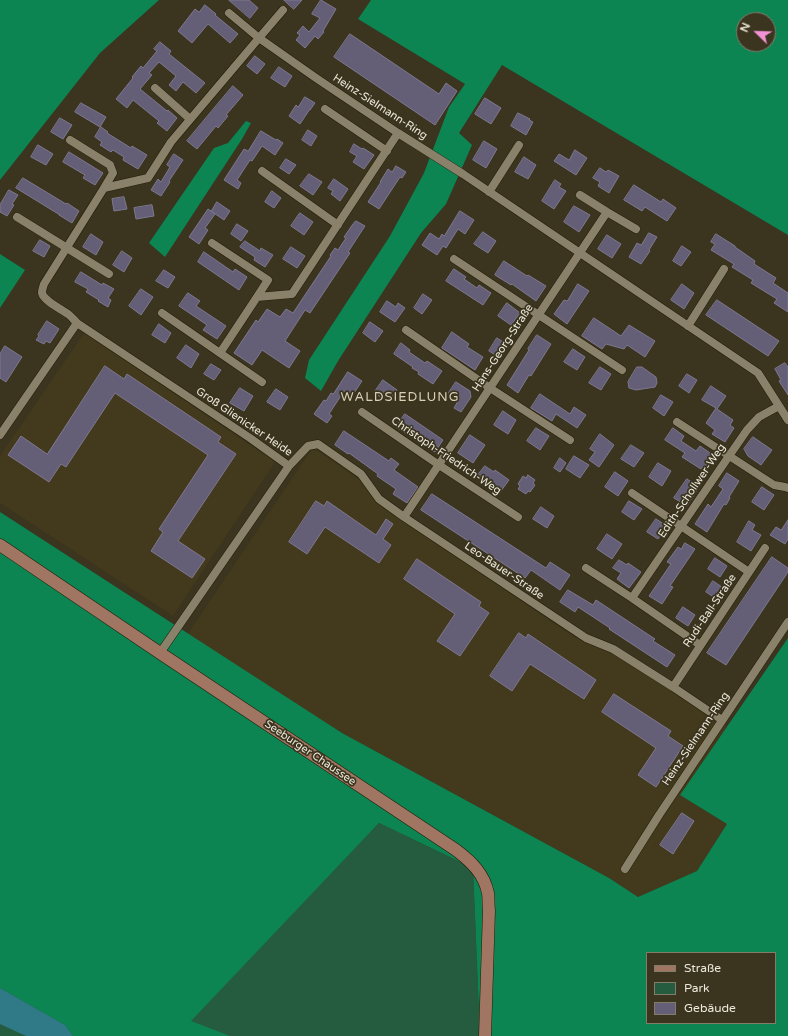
<!DOCTYPE html>
<html>
<head>
<meta charset="utf-8">
<style>
	body { margin:0 }
	#map { position:relative; width:788px; height:1036px; overflow:hidden; background:#3b341e; font-family:"Varela Round",sans-serif }
	canvas { display:block }
	.legend { position:absolute; left:646px; top:952px; width:130px; height:72px; box-sizing:border-box; background:#3b341e; border:1px solid #827c6a; margin:0; padding:5px 7px; list-style:none; font-size:12px; color:#ece8db }
	.legend li { display:flex; align-items:center; gap:8px; height:20px }
	.legend b { width:20px; border:1px solid #827c6a }
	.north { position:absolute; left:736px; top:12px; width:40px; height:40px; box-sizing:border-box; background:#3b341e; border:1px solid #827c6a; border-radius:50%; rotate:293deg; font-size:11px; font-weight:700; line-height:16px; text-align:center; color:#ece8db }
	.north::after { content:''; display:block; margin:auto; width:14px; height:18px; background:#f391d5; clip-path:polygon(50% 0,100% 100%,50% 72%,0 100%) }
</style>
</head>
<body>
<div id="map">
<canvas width="788" height="1036"></canvas>
<ul class="legend">
<li><b style="height:5px;background:#a07662"></b>Straße</li>
<li><b style="height:11px;background:#255c3f"></b>Park</li>
<li><b style="height:11px;background:#645f76"></b>Gebäude</li>
</ul>
<div class="north">N</div>
</div>
<script>
const g = document.querySelector('canvas').getContext('2d');
g.lineJoin = 'round';
function fill(path, color) { g.fillStyle = color; g.fill(path, 'evenodd'); }
function trace(path, color, width, dash) { g.strokeStyle = color; g.lineWidth = width; g.lineCap = dash ? 'butt' : 'round'; g.setLineDash(dash || []); g.stroke(path); }
function label(font, color, halo, rows, align = 'center') {
  g.font = font + ' "Varela Round",sans-serif'; g.lineWidth = 3.5; g.setLineDash([]); g.textBaseline = 'middle'; g.strokeStyle = halo; g.fillStyle = color; for (const [text, x, y, turn = 0] of rows) {
    g.save(); g.translate(x, y); g.rotate((+turn || 0) * Math.PI / 180); g.textAlign = isNaN(turn) ? turn : align; if (halo) g.strokeText(text, 0, 0); g.fillText(text, 0, 0); g.restore();
  }
}
fill(new Path2D(`
	M84,333L275,462L173,616L0,503V456Z
	M313,450L318,451L361,481L376,501L381,506L574,637L610,651L727,726L680,795L727,824L697,871L638,897L609,878L342,733L186,637L309,453Z`), '#43391c');
fill(new Path2D(`
	M379,823L473,868L480,1036H0V919L190,1021Z`), '#255c3f');
fill(new Path2D(`
	M0,0H159L100,53L0,180Z
	M371,0H788V235L502,65L459,133L472,145L446,204L421,233L338,361L321,391L305,378L309,360L390,236L424,173L449,107L465,84L358,19ZM744,20H768V44H744Z
	M246,121L251,123L242,139L165,257L149,243L214,148L228,143Z
	M0,254L25,270L0,308Z
	M0,512L342,733L609,878L638,897L697,871L727,824L680,795L788,638V1036H480L473,868L379,823L191,1021L230,1036H73L65,1025L0,988ZM647,953H775V1023H647Z`), '#0c8553');
fill(new Path2D(`
	M0,988L65,1025L73,1036H26L0,1024Z`), '#307987');
const building = new Path2D(`
	M229,0H249L258,8L250,18Z
	M284,0H302L294,9Z
	M321,0L336,9L323,31L324,32L318,39L315,36L305,48L296,40L300,35L297,33L303,26L309,32L320,18L312,14Z
	M205,5L216,14L215,15L238,34L230,43L208,24L192,43L178,31L195,9L199,12Z
	M350,34L439,94L446,83L457,91L435,125L334,57Z
	M160,42L171,51L169,54L205,83L196,93L183,82L176,91L169,85L176,76L159,62L149,73L152,75L140,89L167,111L168,110L177,118L167,131L157,123L159,121L133,100L127,108L116,99L133,78L132,77L141,66L143,68L157,51L154,49Z
	M255,56L265,64L257,74L247,66Z
	M279,67L292,76L285,87L271,78Z
	M233,86L243,95L226,115L228,116L218,128L216,126L197,149L187,141Z
	M305,97L315,103L310,110V109L300,124L289,116L296,105L298,107Z
	M485,98L501,108L491,124L475,114Z
	M81,103L106,117L100,127L75,112Z
	M518,113L530,119L529,120L533,122L526,135L511,126Z
	M60,118L72,125L63,139L51,132Z
	M101,127L108,132L107,133L131,148L132,146L147,155L138,169L123,160L124,157L113,150L111,152L100,145L102,142L95,137Z
	M308,130L317,136L311,146L302,140Z
	M261,131L276,140L277,139L283,143L275,155L262,146L252,161L250,160L237,180L241,183L238,189L224,180L244,149L248,151Z
	M484,141L497,149L486,168L473,160Z
	M354,144L362,149L363,148L374,155L364,169L353,162L357,156L350,152Z
	M38,145L53,154L46,165L31,157Z
	M575,150L587,158L576,175L554,161L559,154L569,160Z
	M69,152L103,173L95,185L83,178L85,175L63,162Z
	M174,154L183,160L169,181L170,182L161,196L151,190L158,179L161,182L170,167L167,165Z
	M524,157L536,165L528,179L515,172Z
	M286,159L296,165L289,174L280,168Z
	M396,166L406,172L402,178L400,177L379,209L368,202L381,182H380L388,169L392,172Z
	M600,168L606,172L608,170L619,176L609,193L598,186L600,182L593,178Z
	M309,174L322,182L313,195L300,186Z
	M23,178L66,204L67,203L79,211L72,223L59,215H60L16,188Z
	M334,179L348,189L340,201L331,194L333,191L328,188Z
	M555,180L561,184L559,187L566,191L554,209L542,201Z
	M634,185L661,202L663,199L676,208L667,221L645,207L642,211L624,200Z
	M9,190L18,195L12,204L14,205L7,216L0,212V205Z
	M272,191L281,198L274,208L265,202Z
	M124,197L127,209L114,211L112,199Z
	M217,202L230,211L224,220L211,211L215,214L205,228L208,230L199,244L189,237L208,209L211,211Z
	M152,205L154,216L136,219L134,208Z
	M574,206L590,215L579,232L564,222Z
	M460,211L474,220L465,234L458,229L446,248L443,246L437,255L422,245L430,233L439,239L442,234L444,236Z
	M300,213L313,222L304,235L291,226Z
	M356,221L365,226L348,252L350,253L310,313L305,310L285,341L300,351L289,368L262,350L252,365L234,353L256,320L258,322L267,309L280,317L286,309L293,313L331,256L330,255L335,248L338,250L346,238L344,237L353,224Z
	M237,224L248,231L241,241L231,234Z
	M483,232L496,241L488,253L474,244Z
	M649,233L657,237L649,250L650,251L641,264L629,257L637,243L641,245Z
	M91,234L103,242L96,255L83,247Z
	M716,234L735,246V247L755,261L754,264L776,278L773,283L788,293V312L774,303L777,299L751,283L753,280L732,267L734,264L711,250L715,244L711,242Z
	M607,235L621,244L612,258L598,249Z
	M40,240L50,246L44,257L33,251Z
	M245,241L260,251L261,248L273,255L265,267L254,260L255,257L240,247Z
	M682,246L691,252L681,266L673,261Z
	M291,247L305,256L297,268L283,259Z
	M122,251L132,258L124,272L113,265Z
	M204,252L233,272L235,269L247,277L239,290L198,262Z
	M504,261L527,276L528,275L546,286L536,301L512,284L511,285L495,275Z
	M454,269L466,277L464,279L477,288L479,285L491,293L483,305L446,281Z
	M164,270L175,277L168,288L156,281Z
	M81,272L102,285L103,283L114,289L108,298L111,300L108,307L98,301L99,300L86,292L88,289L75,282Z
	M578,284L589,291L567,324L554,314L564,300L567,301Z
	M682,284L694,293L684,309L671,300Z
	M141,289L153,297L141,315L129,306Z
	M188,293L200,301L196,306L226,326L217,339L203,330L207,325L179,306Z
	M423,294L432,300L422,314L414,308Z
	M717,300L779,341L768,356L706,315Z
	M387,301L396,307L398,303L405,308L395,322L380,312Z
	M507,303L520,313L511,325L498,316Z
	M594,318L621,336L629,325L655,341L645,357L627,345L624,349L606,344L602,349L582,336Z
	M47,321L59,329L50,343L46,341L44,344L36,340L39,336L38,335Z
	M370,322L383,331L375,342L363,333Z
	M159,324L171,333L165,343L152,335Z
	M452,332L469,344L467,347L483,357L475,370L442,348Z
	M537,335L551,344L531,376L529,375L518,393L507,385L529,350L528,349Z
	M497,338L508,345L500,358L489,351Z
	M401,343L410,350L409,352L425,363L427,361L442,371L433,384L418,374L419,372L412,368L413,367L394,354Z
	M186,345L199,354L191,368L177,358Z
	M5,346L22,357L6,382L0,378V354Z
	M573,349L585,357L577,370L564,362Z
	M785,363L788,367V395L779,381L781,380L775,369Z
	M211,364L221,370L214,380L204,374Z
	M105,366L124,379L127,374L221,437L218,442L236,454L178,541L205,559L192,578L151,551L163,532L159,529L208,455L115,393L66,467L61,464L49,482L8,455L21,436L47,454Z
	M600,367L611,374L601,390L589,383Z
	M637,367H642L656,377L657,383L655,387L636,390L629,388L628,382Z
	M348,372L362,381L352,396L344,391L329,414L332,416L327,423L314,414L324,400L326,401L331,393L333,394Z
	M687,374L697,380L689,393L679,386Z
	M383,380L397,390L389,402L374,393Z
	M456,382L470,391L471,397L461,412L454,408L458,401L448,394Z
	M711,386L726,396L717,409L733,420L730,425L734,428L725,442L712,434L715,430L706,423L716,408L702,400Z
	M240,388L253,396L244,411L230,403Z
	M276,389L288,397L280,410L267,402Z
	M540,394L570,414L574,407L586,415L577,428L556,414L552,421L531,408Z
	M661,395L673,402L664,416L653,408Z
	M503,411L516,420L508,434L494,425Z
	M405,414L443,440L435,452L396,427Z
	M536,428L549,436L540,450L527,441Z
	M673,428L684,436L681,441L696,451L700,446L710,453V455L714,459L707,470L703,467L701,469L682,457L685,453L665,440Z
	M344,431L389,461L391,458L399,464L394,470L418,487L407,503L393,494L396,489L377,476L378,474L349,453L348,454L335,445Z
	M600,434L614,445L599,467L589,460L595,452L590,449Z
	M470,435L485,445L473,463L458,453Z
	M753,437L772,450L761,465L748,456L744,449Z
	M631,445L644,453L634,467L621,459Z
	M574,456L589,465L580,478L566,469Z
	M560,458L566,463L560,472L554,468Z
	M658,463L671,471L662,486L649,477Z
	M485,466L494,472L495,470L509,480L498,495L485,485L487,482L478,475Z
	M615,472L628,481L618,496L605,487Z
	M727,473L739,481L729,497L730,498L726,505L724,504L707,532L695,524L708,504L711,507L723,489L719,486Z
	M528,475L535,480L533,483L535,485L530,492L528,491L526,494L518,489L520,486L518,484L523,476L526,478Z
	M687,479L699,487L687,506L674,498Z
	M762,487L774,495L764,510L752,502Z
	M432,494L546,568L550,562L570,575L560,590L531,570L525,578L421,510Z
	M316,501L324,506L327,501L376,535L386,519L393,524L383,539L391,545L379,563L325,527L307,554L289,542Z
	M629,501L642,509L634,520L622,512Z
	M541,507L554,516L547,528L533,519Z
	M656,519L667,526L658,539L647,532Z
	M788,520V539L785,544L770,535L776,527L781,530Z
	M749,521L755,525L752,530L761,535L751,551L737,542Z
	M607,534L622,544L612,559L597,549Z
	M685,543L695,549L670,586L673,587L662,604L649,596L671,564L667,562L678,547L681,549Z
	M772,557L788,568V572L726,665L707,653Z
	M715,558L727,566L720,577L708,569Z
	M417,559L481,602L479,606L489,613L460,656L437,641L455,614L404,579Z
	M619,560L627,565L628,563L641,572L629,588L617,579L621,573L613,568Z
	M713,581L725,589L718,600L706,592Z
	M568,590L593,605L596,600L655,639L653,641L675,655L667,667L609,629L610,628L578,607L575,612L560,602Z
	M683,607L695,615L688,626L676,618Z
	M519,633L526,638L528,634L596,680L584,699L530,664L512,691L490,676Z
	M614,694L671,731L668,736L683,746L656,787L638,775L656,748L602,712Z
	M682,813L694,821L673,854L660,845Z`);
fill(building, '#645f76');
trace(building, '#7d7890', 1);
const street = new Path2D(`
	M229,13L259,38L283,10
	M155,88L190,119
	M325,109L387,151
	M70,140L110,165L113,173L104,188
	M262,171L338,225
	M489,192L519,145
	M607,212L636,229
	M17,217L109,274
	M212,243L268,280L257,297
	M454,259L622,370
	M162,313L262,382
	M688,326L724,269
	M406,330L490,388L570,440
	M220,353L257,297L292,294L398,133
	M362,412L439,465L518,517
	M677,422L774,485L785,487L788,488
	M0,435L77,323
	M289,466L250,438L77,323C74,320 71,316 68,314C61,309 44,301 42,293C42,290 43,287 44,284L104,188L148,178L171,142L259,38L316,78L398,133L463,174L758,373L788,420
	M632,493L749,572
	M404,517L607,212L580,195
	M586,568L632,598L700,645
	M632,598L729,456L747,430L759,417L779,406
	M160,653L289,466L308,446L318,444L361,474L379,499L404,517L586,638L613,649L673,687L722,720
	M673,687L765,548
	M625,869L659,815L788,622`);
const secondary = new Path2D(`
	M0,545L160,653L456,850C472,862 484,874 488,893C489,899 488,904 489,910L485,1036`);
trace(street, '#221b06', 9);
trace(secondary, '#221b06', 13);
trace(street, '#898169', 8);
trace(secondary, '#a07662', 12);
label('11px', '#ece8db', '#3b341e', [
	["Heinz-Sielmann-Ring",380,107,33],
	["Hans-Georg-Straße",503,348,-57],
	["Groß Glienicker Heide",244,422,34],
	["Christoph-Friedrich-Weg",446,456,34],
	["Edith-Schollwer-Weg",692,491,-56],
	["Leo-Bauer-Straße",504,571,34],
	["Rudi-Ball-Straße",710,611,-56],
	["Heinz-Sielmann-Ring",696,739,-56],
	["Seeburger Chaussee",310,753,34]
]);
g.letterSpacing = '1px';
label('13px', '#dad1b7', '#3b341e', [
	["WALDSIEDLUNG",400,398]
]);
g.letterSpacing = '0px';
</script>
</body>
</html>
